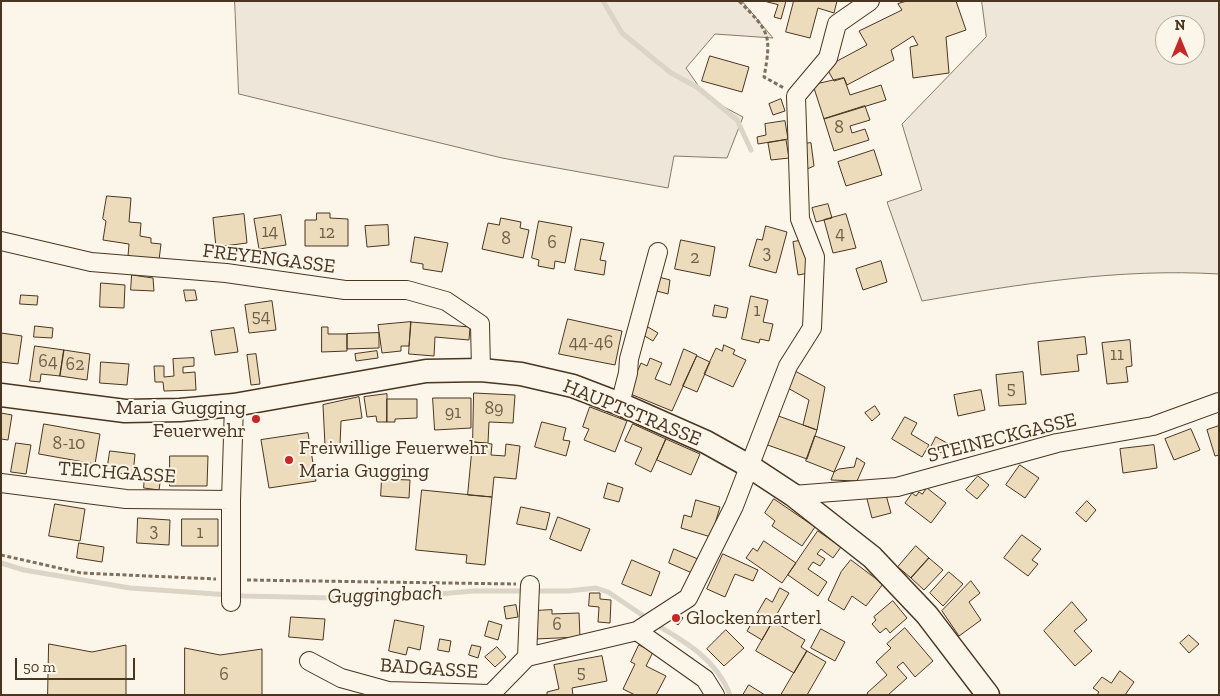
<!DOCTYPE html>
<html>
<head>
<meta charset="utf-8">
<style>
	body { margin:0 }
	#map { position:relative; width:1220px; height:696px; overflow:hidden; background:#fbf6e9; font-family:"Zilla Slab",serif }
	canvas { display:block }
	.frame { position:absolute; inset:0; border:2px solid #4a3520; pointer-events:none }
	.north { position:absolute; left:1155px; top:15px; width:50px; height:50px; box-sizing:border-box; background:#fbf6e9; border:1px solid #b4a999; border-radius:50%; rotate:0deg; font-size:14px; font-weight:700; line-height:20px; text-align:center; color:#4a3520 }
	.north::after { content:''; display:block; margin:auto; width:18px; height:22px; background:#c62828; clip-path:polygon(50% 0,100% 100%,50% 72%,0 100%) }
	.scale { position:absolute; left:15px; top:658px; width:120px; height:22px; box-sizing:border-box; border:2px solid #4a3520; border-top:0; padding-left:6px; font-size:15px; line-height:18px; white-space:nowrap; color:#4a3520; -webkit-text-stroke:4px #fbf6e9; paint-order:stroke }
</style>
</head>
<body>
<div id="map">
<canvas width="1220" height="696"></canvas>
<div class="frame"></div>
<div class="north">N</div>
<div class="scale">50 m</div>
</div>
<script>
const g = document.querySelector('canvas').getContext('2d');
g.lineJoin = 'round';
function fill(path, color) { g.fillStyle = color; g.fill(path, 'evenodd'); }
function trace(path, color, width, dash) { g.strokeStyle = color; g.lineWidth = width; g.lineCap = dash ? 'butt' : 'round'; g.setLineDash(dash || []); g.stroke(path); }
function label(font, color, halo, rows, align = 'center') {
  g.font = font + ' "Zilla Slab",serif'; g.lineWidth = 4; g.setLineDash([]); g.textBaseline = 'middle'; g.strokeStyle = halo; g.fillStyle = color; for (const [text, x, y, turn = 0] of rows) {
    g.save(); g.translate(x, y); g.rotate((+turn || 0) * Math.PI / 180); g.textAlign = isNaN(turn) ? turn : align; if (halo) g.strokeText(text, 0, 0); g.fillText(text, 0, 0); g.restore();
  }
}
const green = new Path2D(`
	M235,1H742L773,38L715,34L686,68L707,98L743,117L727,158L674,156L668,188L502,158L239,94Z
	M982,1H1219V274C1119,268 1020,284 922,301L887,202L922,190L902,124L986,37ZM1165,25H1195V55H1165Z`);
fill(green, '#ede6d9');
trace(green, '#887966', 1);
trace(new Path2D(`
	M603,1L622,33L671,73L697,87L737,120L751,150
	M1,563L24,570L130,588L244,596L382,599L473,591H568L596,588L608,592L648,619
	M655,624C686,642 717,660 730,695`), '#dcd4c6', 5);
const building = new Path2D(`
	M764,1H786L781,19L774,17L778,5Z
	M794,1H837L834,13L818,8L810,38L786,32Z
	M907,1H956L966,30L946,37L949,73L913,78L910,47L918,45L913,36L891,50L894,60L847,85L844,78L834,81L826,67L867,45L859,31L902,10L898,4Z
	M710,56L749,67L742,92L702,81Z
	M844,78L850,95L881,85L886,100L824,119L813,85Z
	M781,99L785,111L773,115L769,104Z
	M865,106L870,120L850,126L852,133L865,129L869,140L834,151L824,119Z
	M785,121L788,139L758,144L757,137L766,135L765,124Z
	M786,140L789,158L771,160L768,143Z
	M811,143L814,166L807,169L802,144Z
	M874,150L882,175L846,186L838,162Z
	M107,196L131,198L129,222L141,223L140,236L151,238V243L161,244L159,260L128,256L129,244L103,240L106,221L103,219Z
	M828,204L832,218L816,222L812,208Z
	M317,213H330V218L348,219V246H305V220H316Z
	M244,214L247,243L216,247L213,218Z
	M846,214L856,248L833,253L824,220Z
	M281,215L286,245L259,249L254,219Z
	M501,218L521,222L520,228L529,230L523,258L482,249L488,223L499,225Z
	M539,221L572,227L565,263L555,261L554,269L538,266L539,260L532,258Z
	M388,225L389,245L367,247L365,226Z
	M766,226L787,232L776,273L749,266L757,239L762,240Z
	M415,237L448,243L442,272L423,269V264L411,262Z
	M581,239L604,243L600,260L606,261L604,275L575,270Z
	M681,240L715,247L710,276L675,269Z
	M804,240L809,273L798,275L793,242Z
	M881,261L887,282L863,290L856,269Z
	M132,275L153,278L154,291L131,290Z
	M655,276L670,280L668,294L653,290Z
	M101,283L125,285L124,308L100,307Z
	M184,290H195L197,300L186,301Z
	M21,295L38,296L37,305L20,304Z
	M751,296L768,300L763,322L773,324L769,341L760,339L759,343L742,339Z
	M272,301L276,330L249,333L245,305Z
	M715,305L728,308L726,318L713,316Z
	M568,319L622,331L615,365L559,354Z
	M411,322L470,327L469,340L435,337L434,356L409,354Z
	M411,322L409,346H401V351L382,353L378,325Z
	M35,326L53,328L52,338L34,337Z
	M322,327H328V334H347V351L322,352Z
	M648,327L658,333L653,341L643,335Z
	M234,328L238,352L215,355L211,331Z
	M1,333L22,336L18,364L1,362Z
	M379,333V348L347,349V334Z
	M1085,337L1087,354L1077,355L1079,371L1041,375L1038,342Z
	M1130,340L1132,366L1126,367L1128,382L1107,384L1102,343Z
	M724,345L735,350L733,354L746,360L733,387L704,374L716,348L722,351Z
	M35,346L64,350L60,376L41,374L40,382L30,381Z
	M684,349L697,355L672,411L628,393L641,363L647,366L650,358L662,363L655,379L670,385Z
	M64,350L90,354L87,380L60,376Z
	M377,351L378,358L356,361L355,354Z
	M256,354L260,384L251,385L247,355Z
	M697,356L710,362L697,392L683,386Z
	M194,358V366L183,367V373L195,372L196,390L164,391L163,382H155L154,366H164V377L174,376L173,359Z
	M101,362L129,364L127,385L100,383Z
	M795,371L825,387L817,430L803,425L809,400L786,387Z
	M1023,372L1026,404L999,406L996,375Z
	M981,390L985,410L958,416L954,395Z
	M474,393L515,395L513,423L489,422L488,443L473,442Z
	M387,394V422H377L376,416L367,417L364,397Z
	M359,397L362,418L341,421L340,445H325L323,405Z
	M433,398H471V428L435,430Z
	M387,399H417V418L395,419V422H387Z
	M875,406L880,414L872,421L865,413Z
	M590,407L627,421L615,452L584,440L589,429L583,427Z
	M1,413L12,415L8,440L1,439Z
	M773,414L817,430L807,459L762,443Z
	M905,417L917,423L911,434L929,445L922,457L892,439Z
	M542,422L566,428L563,440L570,441L566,456L535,447Z
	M44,424L100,434L95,464L39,454Z
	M633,424L666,439L651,472L635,464L642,448L625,441Z
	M1219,426V455L1215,456L1207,430Z
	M1191,429L1200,450L1174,460L1165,439Z
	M308,433L316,481L269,488L261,440Z
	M815,436L845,447L834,472L806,461Z
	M936,437L947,443L941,453L931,447Z
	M666,439L700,454L691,475L657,460Z
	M473,442L492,444L491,455L505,456L506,444L520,446L516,479L494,477L492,497L468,495Z
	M16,443L31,445L26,474L11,472Z
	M1154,445L1157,468L1123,473L1120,449Z
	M110,451L135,454L133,475L107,472Z
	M170,456H208L207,486H170Z
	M857,458L865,463L857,481L831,480L834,472L839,469L854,467Z
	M1020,465L1039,478L1025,498L1006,485Z
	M145,474L161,476L159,490L144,488Z
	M978,476L989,485L977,499L966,490Z
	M382,479L410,480L409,498L381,496Z
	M608,483L623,488L619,502L604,498Z
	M927,488L946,503L931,523L905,503L912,493L916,496L919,492L922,494Z
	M422,490L492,497L485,565L466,563L467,555L416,550Z
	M886,495L891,513L872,518L867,499Z
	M774,499L815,527L802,546L772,526L775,521L765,513Z
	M696,500L720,507L711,537L681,528L684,515L691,517Z
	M1087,501L1096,510L1086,522L1076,513Z
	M55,504L85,509L80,541L49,536Z
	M521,507L550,513L546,530L517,524Z
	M558,517L590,529L581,551L550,539Z
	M138,518L170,520L169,545L137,543Z
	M182,519H218V546H182Z
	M818,531L841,547L833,558L821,549L817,554L825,559L820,566L813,562L808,569L827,582L818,596L788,575Z
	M1022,535L1041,549L1032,560L1038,564L1028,576L1004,558Z
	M764,541L796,563L782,583L746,558L753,548L757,551Z
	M79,543L104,547L102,562L77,558Z
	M916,546L929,558L911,578L898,567Z
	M674,549L698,559L692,573L669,563Z
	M723,554L758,570L753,581L735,574L725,597L707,589Z
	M929,558L943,570L924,590L911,578Z
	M632,560L660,572L651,596L622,584Z
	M851,560L883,584L866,606L852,596L844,610L828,600L841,572Z
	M949,572L963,584L943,606L930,593Z
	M971,581L980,593L969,602L981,620L959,636L942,611Z
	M780,588L789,593L762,640L747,631L766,598L772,602Z
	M590,593H600V599L611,600L610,623L598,622L599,607L589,606Z
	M893,601L907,618L890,633L886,628L880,633L872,624L876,620L874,617Z
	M1072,602L1087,620L1074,631L1092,651L1075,666L1044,631Z
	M516,605L518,617L506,619L504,607Z
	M552,610V614L579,613L580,637L535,639L533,611Z
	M674,611L683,618L678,625L669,618Z
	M291,617L325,619L323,640L289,637Z
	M395,620L424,626L420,650L408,647L406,655L389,651Z
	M489,621L502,625L498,640L485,636Z
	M773,621L805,640L801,647L807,651L794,673L756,651Z
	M905,628L933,661L915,677L903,662L897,667L907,678L888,695H868L867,693L887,675L876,662L891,648L887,644Z
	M821,629L845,642L835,661L811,648Z
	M726,630L744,648L724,666L707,649Z
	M1189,635L1199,644L1189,653L1180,643Z
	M440,639L451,641L449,652L438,650Z
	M49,644L92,652L126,645V695H48Z
	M472,645L481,647L478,658L469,655Z
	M639,645L653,652L646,666L666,676L656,695H635L623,689L635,664L631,662Z
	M497,647L506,657L495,667L485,657Z
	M185,648L220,655L262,649V695H185Z
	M807,651L826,662L807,695H781Z
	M602,656L607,681L572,688L573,695H547V692L559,689L554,665Z
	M1120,671L1134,682L1125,695H1097L1099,692L1093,688L1102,677L1111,683Z
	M749,685L765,695H743Z`);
fill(building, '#ecdcbc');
trace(building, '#4a3520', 1);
const minor = new Path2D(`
	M1,241L91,262L226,273L345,290H407L446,301L480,324L481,370
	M620,404L628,373L629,359L658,252
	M1,483L126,499L231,500
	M793,495L897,487L1057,443L1153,426L1219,402
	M231,602V500L234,405
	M637,631L705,679L715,695
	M527,657L637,631L688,598L734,506L788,366L812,328L815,257L800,219L796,96L828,58L837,24L870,1
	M309,661L341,678L388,691L490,694
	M490,695L527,657L530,585`);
const major = new Path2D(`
	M1,395L125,411L180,410L234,405L426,371L481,370L521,374L573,386L620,404L706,442L749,466L793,495L872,557L927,615L988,695`);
trace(minor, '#4a3520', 20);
trace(major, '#4a3520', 25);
trace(new Path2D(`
	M739,1C769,31 772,34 764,77L784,88
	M1,555L81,573L216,579
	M247,580L516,584`), '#7f6f5c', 3, [4, 2.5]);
trace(minor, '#fbf6e9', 18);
trace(major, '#fbf6e9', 22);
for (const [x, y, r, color] of [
	[256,419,5,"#c62828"],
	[289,460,5,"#c62828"],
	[676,618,5,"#c62828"]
]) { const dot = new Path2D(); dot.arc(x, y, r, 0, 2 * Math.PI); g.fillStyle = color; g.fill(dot); trace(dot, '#fbf6e9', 2); }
label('18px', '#725f47', null, [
	["8",839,128],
	["14",270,232],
	["12",327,233],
	["4",840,234],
	["8",506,239],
	["6",552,243],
	["3",767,253],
	["2",695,258],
	["1",757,311],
	["54",261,317],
	["44-46",591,343],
	["11",1117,355],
	["64",48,362],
	["62",75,365],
	["5",1011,389],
	["89",494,409],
	["91",453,413],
	["8-10",69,444],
	["3",154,531],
	["1",200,533],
	["6",557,625],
	["5",581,673],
	["6",224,675]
]);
label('20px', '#4a3520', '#fbf6e9', [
	["FREYENGASSE",269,259,7],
	["HAUPTSTRASSE",632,413,22],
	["STEINECKGASSE",1002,438,-14],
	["TEICHGASSE",117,473,4],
	["BADGASSE",429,669,4]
]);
label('20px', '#4a3520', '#fbf6e9', [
	["Maria Gugging",246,408,"right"],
	["Feuerwehr",246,431,"right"],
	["Freiwillige Feuerwehr",299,448],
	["Maria Gugging",299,471],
	["Glockenmarterl",686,618]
], 'left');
label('italic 21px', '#4a3520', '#fbf6e9', [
	["Guggingbach",385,595,-2]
]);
</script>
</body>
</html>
